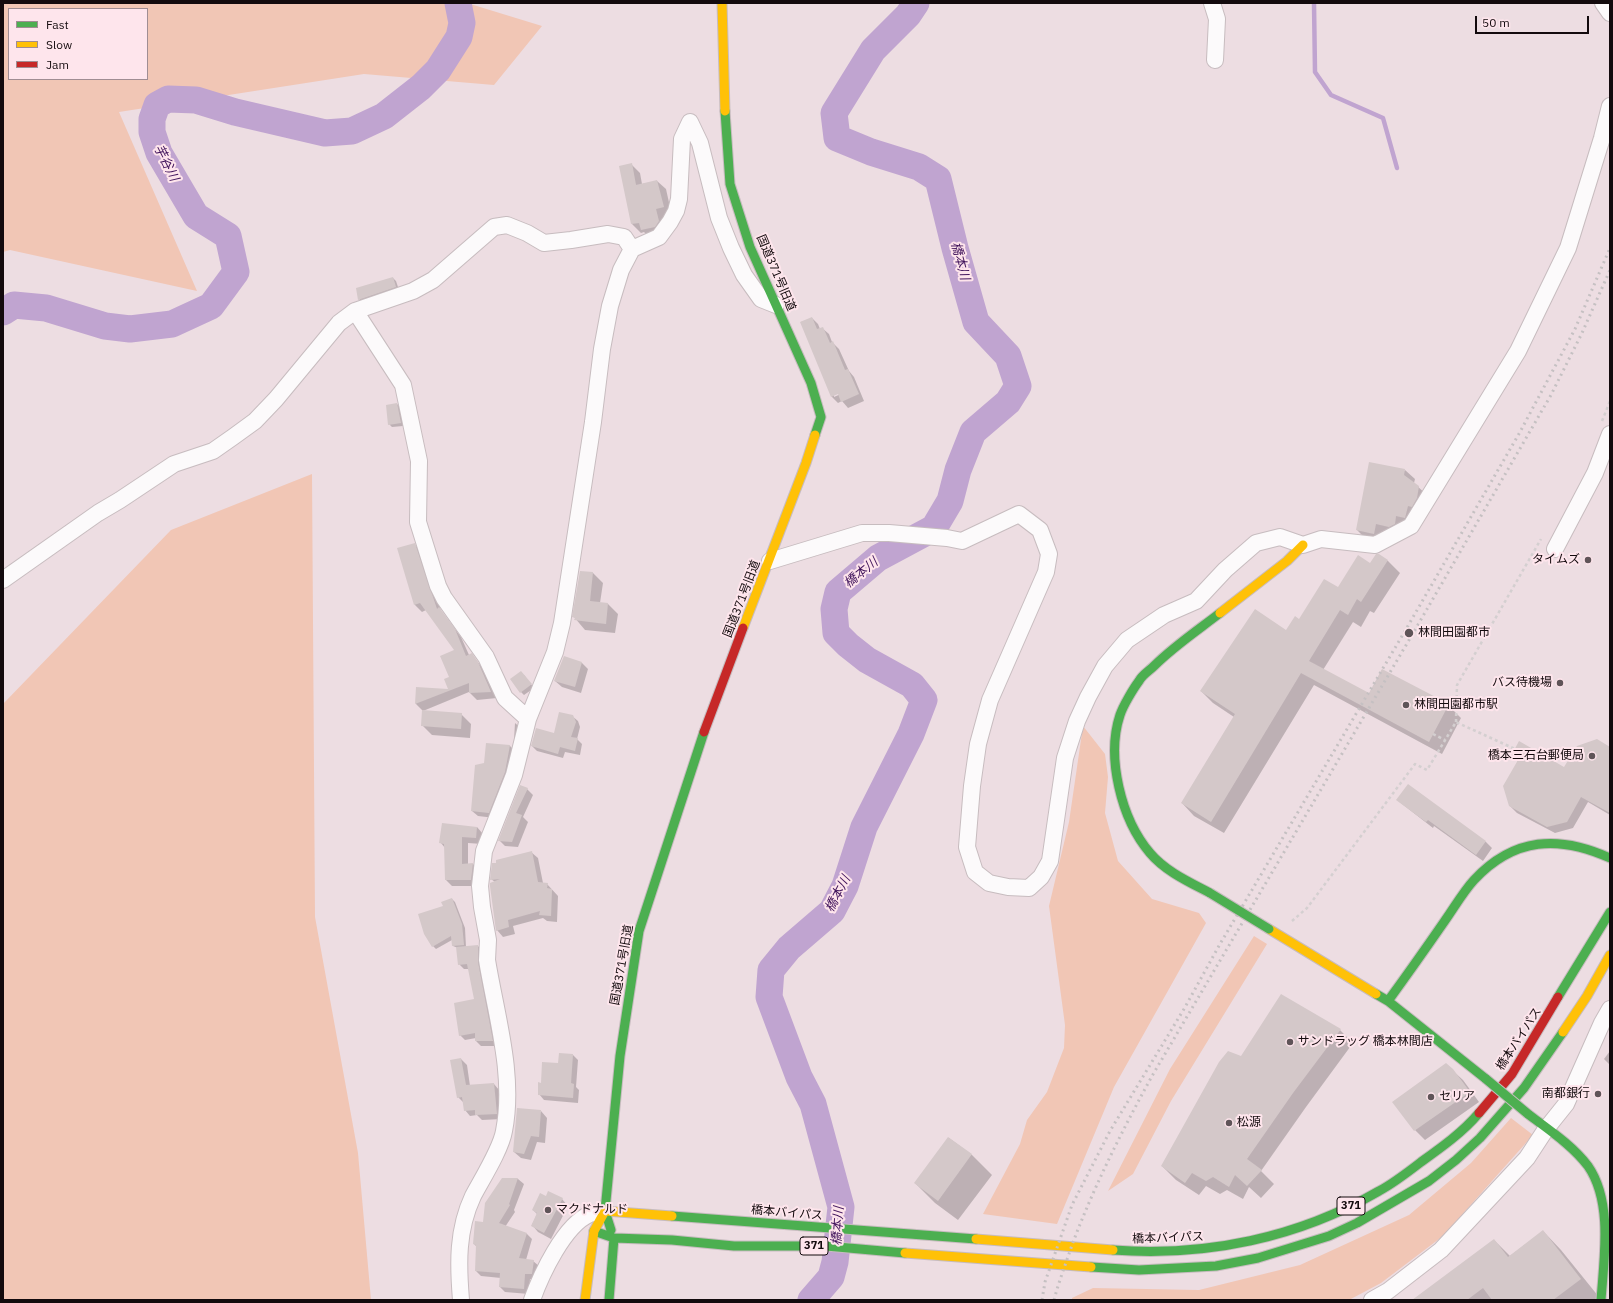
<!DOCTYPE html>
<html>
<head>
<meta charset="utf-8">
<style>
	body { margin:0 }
	#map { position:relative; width:1613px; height:1303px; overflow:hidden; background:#eddde2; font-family:"IBM Plex Sans",sans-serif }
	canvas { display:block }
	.frame { position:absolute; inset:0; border:4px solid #130a0d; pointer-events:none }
	.legend { position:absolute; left:8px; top:8px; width:140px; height:72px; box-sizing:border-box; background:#fee5ec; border:1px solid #a08d93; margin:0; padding:5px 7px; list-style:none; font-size:12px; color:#130a0d }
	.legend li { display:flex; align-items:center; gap:8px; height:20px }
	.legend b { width:20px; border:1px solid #a08d93 }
	.scale { position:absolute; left:1475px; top:16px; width:114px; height:18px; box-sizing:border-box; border:2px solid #130a0d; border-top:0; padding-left:5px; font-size:12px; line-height:14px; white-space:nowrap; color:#130a0d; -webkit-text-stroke:3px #fee5ec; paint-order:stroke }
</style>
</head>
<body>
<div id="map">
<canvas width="1613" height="1303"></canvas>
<div class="frame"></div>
<ul class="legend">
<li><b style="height:5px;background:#4caf50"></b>Fast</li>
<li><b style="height:5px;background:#ffc107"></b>Slow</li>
<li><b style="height:5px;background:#c62828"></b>Jam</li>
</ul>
<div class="scale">50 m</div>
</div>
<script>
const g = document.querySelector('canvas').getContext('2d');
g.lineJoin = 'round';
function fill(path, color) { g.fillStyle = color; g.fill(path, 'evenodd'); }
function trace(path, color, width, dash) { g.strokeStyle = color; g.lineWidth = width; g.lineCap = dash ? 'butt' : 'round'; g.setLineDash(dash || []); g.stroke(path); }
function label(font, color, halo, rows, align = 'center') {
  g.font = font + ' "IBM Plex Sans","Noto Sans JP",sans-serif'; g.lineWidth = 4; g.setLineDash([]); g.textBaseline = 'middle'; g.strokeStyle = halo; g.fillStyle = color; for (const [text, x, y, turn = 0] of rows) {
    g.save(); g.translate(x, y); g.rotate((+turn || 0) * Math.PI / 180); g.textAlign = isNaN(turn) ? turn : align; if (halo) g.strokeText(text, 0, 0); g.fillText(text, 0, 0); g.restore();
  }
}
fill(new Path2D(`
	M3,3H467L542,26L494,85L364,74L119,112L197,291L10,250L3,252ZM9,9H147V79H9Z
	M312,474L315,917L358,1153L371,1300H3V704L171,530Z
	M1083,726L1105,754L1108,777L1105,813L1118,861L1152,899L1199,913L1206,923L1114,1087L1057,1224L983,1214L1020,1144L1027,1120L1047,1092L1064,1048L1065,1025L1049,906L1069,822Z
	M1254,936L1267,944L1171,1101L1133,1174L1108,1191L1170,1069Z
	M1511,1118L1533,1135L1443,1236L1381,1283L1349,1300H1072V1298L1093,1288L1199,1290L1300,1265L1409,1215L1471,1163Z`), '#f1c6b5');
fill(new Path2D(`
	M631,164L640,173L642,184L657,181L666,189L672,216L650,238L644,232L641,233L632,224Z
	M393,278L396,281L399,290L362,302L359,299Z
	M812,318L818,324L820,329L822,328L829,334L832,342L839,349L849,371L854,377L864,401L848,408L842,401L838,403L832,397L801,322ZM842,391L843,393L834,397V395Z
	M397,404L400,407L403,426L392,427L389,424Z
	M1405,470L1415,479L1414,483L1429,497L1422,516L1367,540L1357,530Z
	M414,544L421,551L441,611L461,637L469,655H472L484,670L497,698L477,700L469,692L423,711L416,704L417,688L450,690V678L456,650L426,610L422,612L415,605Z
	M1379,555L1388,561L1400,573L1374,613L1370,611L1361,627L1353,622L1323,670L1369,694L1382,670L1448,705L1461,718L1442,754L1314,685L1224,833L1194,816L1182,803L1234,717L1213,703L1201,691L1287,631L1338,589L1370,564Z
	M581,572L593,573L603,583L600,603L608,604L618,614L615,633L585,630L574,617Z
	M564,658L582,663L588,669L581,693L562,687L555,681Z
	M524,675L534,688L524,695L521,692Z
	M461,714L471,724L470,738L432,735L422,725Z
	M572,716L578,721L580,727L577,739L582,744L580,755L565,752L563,758L537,751L532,746L555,734Z
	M515,723L523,730L519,746L514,740Z
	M487,744L510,746L516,752L495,818L478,816L472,811L485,764Z
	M1610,749V815L1588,802L1573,828L1555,833L1517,813L1510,806L1518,762L1512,755L1565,768Z
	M1408,786L1486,842L1492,848L1483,861L1434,826L1433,828L1397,800Z
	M527,789L533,795L523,817L528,822L518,847L505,846L499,840Z
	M477,827L483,834L482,844L468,843V864H473L479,871L477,886H452L446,880L445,848L441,843Z
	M531,852L538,858L543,883L547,884L558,896L557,922L547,921L543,918L513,926L515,934L503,937L497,930L495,882L491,879Z
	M452,899L455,902L465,928L466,947L478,946L483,951L497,1046H481L476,1041V1038L465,1040L460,1035L475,1000L469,969H464L459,964L458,948L453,946L452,940L436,949L433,946L444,907Z
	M1340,1030L1353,1043L1306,1107L1261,1171L1274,1184L1261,1198L1249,1187L1243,1199L1227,1190L1220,1194L1206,1186L1199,1195L1176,1180L1162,1166L1241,1057Z
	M1610,1051V1065L1604,1059Z
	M573,1055L578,1060L576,1087L579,1090L578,1103L544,1100L539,1094L559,1064Z
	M461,1059L467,1065L470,1086L494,1084L499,1090L502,1119L482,1120L477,1115L470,1116L465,1110L464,1103L458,1097Z
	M1452,1070L1463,1080L1479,1102L1425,1140L1415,1130Z
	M541,1111L547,1118L545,1143L537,1142L531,1160L521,1158L514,1152Z
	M949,1138L972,1155L992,1175L958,1220L935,1203L915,1183Z
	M502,1179H518L524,1184L514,1210L515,1212L505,1227L527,1234L532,1239L526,1260L533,1261L539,1266L538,1279H530L529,1294L505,1292L500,1287L501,1278L481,1276L476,1271L477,1247L474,1244Z
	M546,1197L562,1199L568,1206L551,1239L538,1232L532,1225L537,1214L533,1210Z
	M1543,1231L1561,1250L1599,1297L1595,1300H1414L1494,1240L1510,1256Z`), '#0003');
trace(new Path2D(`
	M1314,3L1315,72L1331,95L1383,118L1397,168`), '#c0a4d0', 4.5);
trace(new Path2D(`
	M3,312L14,305L46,308L105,326L130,329L172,324L211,306L236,272L228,236L196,216L159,153L152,132V119L157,105L168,99L196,100L235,112L325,133L352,131L384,116L421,87L438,70L459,37L462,23L458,3
	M811,1300L831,1277L835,1262L841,1207L813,1104L799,1077L769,997L771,970L789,948L832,911L845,886L864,827L911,734L924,700L912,685L867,660L848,645L836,633L834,609L838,592L878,558L934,528L950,501L958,470L973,432L1008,402L1018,386L1008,356L976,322L955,248L938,179L919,167L871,152L837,138L834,113L873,50L908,15L916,3`), '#c0a4d0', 27);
fill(new Path2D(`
	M632,163L636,185L657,180L664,207L656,209L659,221L655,227L641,230L639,223L631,224L619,166Z
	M393,277L396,287L358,300L356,288Z
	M812,317L817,329L823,327L830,343L833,341L845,370L848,369L859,394L841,402L838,394L831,397L800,322Z
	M397,403L401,423L388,425L386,405Z
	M1369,462L1405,469L1404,475L1419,486L1417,498L1412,507L1408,506L1405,518L1396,516L1395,524L1389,527L1376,524L1374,534L1356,530Z
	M415,543L437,609L439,607L455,629L466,656L472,653L478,662L491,692L469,693V683L415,704L416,687L448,689L444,679L449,677L440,656L454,650L420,603L414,605L397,548Z
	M1376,554H1379L1388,560L1361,602L1357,599L1348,615L1340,610L1309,661L1369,693L1382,669L1449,704L1429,742L1301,673L1211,822L1181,803L1235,714L1200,691L1255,609L1286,630L1295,616L1299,619L1324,579L1338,587L1358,555L1370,563Z
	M580,571L593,572L590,601L608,603L606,624L574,620L575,618L572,617Z
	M564,656L582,662L575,687L554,681Z
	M521,671L532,684L520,693L510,679Z
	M422,710L462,713L461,729L421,726Z
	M559,712L573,715L576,722L571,737L578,738L575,751L560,747L558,754L531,746L536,728L554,733Z
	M1597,739L1610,747V813L1581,797L1567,822L1547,827L1509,806L1503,786L1518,760L1511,756L1519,741L1564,767L1577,746Z
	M486,743L510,745L505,772L489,813L471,811L475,765L484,763Z
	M1408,784L1486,841L1476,855L1428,820L1426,822L1396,800Z
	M520,785L528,788L516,813L522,815L512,842L498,841Z
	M442,823L477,827L476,838L462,837V864L473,863L471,880H445L444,844L439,843Z
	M532,851L538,882L548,883L547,888L552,889L551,916L539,915L540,911L508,920L509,927L496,931L490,886V883L500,879L490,880L492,863H496V860Z
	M452,898L462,924L464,945L452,946L451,936L432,947L424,934L418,914L443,906L441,902Z
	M478,945V962L493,1041H475V1033L459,1036L454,1003L474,999L467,964L458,965L456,947Z
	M1281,994L1341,1029L1293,1093L1247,1159L1262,1170L1247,1186L1235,1175L1229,1187L1213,1177L1206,1181L1192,1173L1185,1183L1161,1166L1219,1062L1228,1051L1241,1056Z
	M559,1053L573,1054L571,1083L574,1084L573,1098L538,1095V1082L541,1083L542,1062L558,1063Z
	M461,1058L466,1085L494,1083L497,1114L475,1115V1110L464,1111L462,1097L457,1098L450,1060Z
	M1446,1063L1453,1069L1470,1092L1414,1131L1392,1102Z
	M517,1108L541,1110L539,1137L531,1136L524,1154L513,1152Z
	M948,1137L972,1154L938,1201L914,1183Z
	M502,1178H518L509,1204L510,1205L499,1223L527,1233L519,1258L534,1260L532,1274H525L524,1289L499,1287L500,1273L475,1271L476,1245L473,1244L475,1221L483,1222L485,1203Z
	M548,1191L563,1198L544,1233L531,1226L537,1213L532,1210L540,1193L546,1196Z
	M1543,1230L1581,1279L1553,1300H1492L1483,1288L1467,1300H1412L1494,1239L1508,1257Z`), '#d4c8c9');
const street = new Path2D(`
	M1212,3L1217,19L1215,60
	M1603,3L1610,13
	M355,311L403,385L419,461L418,522L438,586L444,598L486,657L505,698L528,719
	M1555,549L1595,473L1610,434
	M770,561L862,533H889L947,538L962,541L1019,514L1040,530L1049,554L1046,572L990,700L978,744L972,786L967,847L975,872L989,883L1008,887L1029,888L1041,877L1050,861L1065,758L1077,721L1088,697L1105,666L1127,640L1164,615L1196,601L1225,570L1256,543L1280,537L1303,545L1321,539L1375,545L1411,526L1518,351L1568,248L1602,138L1610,106
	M3,580L98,513L120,500L174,464L213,451L233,437L255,421L276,399L339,323L355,311L413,291L433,280L494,227L507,225L527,233L544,243L571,240L608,234L624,237L632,249
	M461,1300C458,1264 457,1230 473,1196C482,1179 501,1149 504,1131C515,1075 496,1015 487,960L488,940L482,907L480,886L484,851L514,775L528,719L555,652L562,623L593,422L602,349L610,306L621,270L632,249L659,237L670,222L676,211L679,199L682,139L690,122L700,143L719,218L731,248L744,275L761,299L776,305
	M532,1300C541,1275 564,1225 590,1214C594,1213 600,1212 605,1211
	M1372,1300L1388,1291L1441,1250L1527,1158L1546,1129L1566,1104L1602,1023L1610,1009`);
const fast = new Path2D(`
	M725,111L730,184L750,247L811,383L821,417L815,435
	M1210,893C1189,882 1165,871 1150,853C1121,819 1106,757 1120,715C1123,706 1133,689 1139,681C1142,675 1149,671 1154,666C1174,646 1198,630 1220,613
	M1376,994L1388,1001L1486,1079
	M1558,997L1610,912
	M1388,1001C1407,975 1426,948 1444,922C1454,908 1463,892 1474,880C1514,837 1559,835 1610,858
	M1528,1114C1549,1130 1572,1145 1588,1166C1613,1202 1604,1258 1601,1300
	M672,1216L976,1239
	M611,1230L605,1211L620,1056L639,931L704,732
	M594,1231L614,1238L672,1240L734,1246H826L905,1253
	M1113,1250C1206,1257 1298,1238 1379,1191C1394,1183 1408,1172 1421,1162C1442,1147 1463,1132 1479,1113
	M1091,1267L1139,1270L1216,1266L1258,1258L1329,1236L1357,1223L1429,1181L1456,1160L1480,1138L1524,1088L1563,1032
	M609,1300L614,1238`);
const slow = new Path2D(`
	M722,3L725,111
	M1220,613L1287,561L1303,545
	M743,628L806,463L815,435
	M1269,929L1376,994
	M1563,1032L1587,996L1610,955
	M976,1239L1113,1250
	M905,1253L1091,1267
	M585,1300L594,1231L605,1211L672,1216`);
const jam = new Path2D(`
	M704,732L743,628
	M1479,1113L1512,1074L1558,997`);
trace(street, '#c7bcbf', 18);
trace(fast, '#c7bcbf', 11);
trace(slow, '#c7bcbf', 11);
trace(jam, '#c7bcbf', 11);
trace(new Path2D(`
	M1602,421L1610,401
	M1456,722L1457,685L1541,539
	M1433,734L1445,740
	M1292,921L1307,908L1415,764L1427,770L1456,722L1515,749`), '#d4cfd0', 2.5, [3, 3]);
trace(street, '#fcfafb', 16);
trace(fast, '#4caf50', 9);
trace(slow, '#ffc107', 9);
trace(jam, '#c62828', 9);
trace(new Path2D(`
	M1042,1300L1045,1282L1072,1205L1110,1131L1184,1009L1220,944L1405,631L1520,432L1575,329L1610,248
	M1054,1300C1059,1281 1066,1263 1072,1245C1094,1186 1122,1131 1152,1076L1412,635L1551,395L1582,333L1610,270`), '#c5c0c2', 3, [2, 4]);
const fastBridge = new Path2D(`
	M1210,893L1269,929
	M1486,1079L1528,1114`);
trace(fastBridge, '#c7bcbf', 11, []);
trace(fastBridge, '#4caf50', 9);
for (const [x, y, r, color] of [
	[1588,560,4,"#5f5458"],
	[1409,633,5,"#5f5458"],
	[1560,683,4,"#5f5458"],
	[1406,705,4,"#5f5458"],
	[1592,756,4,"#5f5458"],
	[1290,1042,4,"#5f5458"],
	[1598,1094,4,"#5f5458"],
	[1431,1097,4,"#5f5458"],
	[1229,1123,4,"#5f5458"],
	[548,1210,4,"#5f5458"]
]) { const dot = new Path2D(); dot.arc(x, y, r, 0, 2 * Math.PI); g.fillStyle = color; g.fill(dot); trace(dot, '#fee5ec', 1.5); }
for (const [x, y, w] of [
	[1351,1206,28],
	[814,1246,28]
]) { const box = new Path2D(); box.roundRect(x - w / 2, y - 9, w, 18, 3); g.fillStyle = '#fee5ec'; g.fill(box); trace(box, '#130a0d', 1); }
label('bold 11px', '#130a0d', null, [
	["371",1351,1206],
	["371",814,1246]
]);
label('12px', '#130a0d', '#fee5ec', [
	["国道371号旧道",776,273,67],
	["国道371号旧道",742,599,-69],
	["国道371号旧道",622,965,-80],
	["橋本バイパス",1519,1039,-57],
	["橋本バイパス",787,1213,5],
	["橋本バイパス",1168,1238,-2]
]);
label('12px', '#130a0d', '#fee5ec', [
	["タイムズ",1580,560,"right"],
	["林間田園都市",1418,633],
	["バス待機場",1552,683,"right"],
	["林間田園都市駅",1414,705],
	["橋本三石台郵便局",1584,756,"right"],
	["サンドラッグ 橋本林間店",1298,1042],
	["南都銀行",1590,1094,"right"],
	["セリア",1439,1097],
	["松源",1237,1123],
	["マクドナルド",556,1210]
], 'left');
label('italic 13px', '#40135b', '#fee5ec', [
	["芋谷川",166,163,63],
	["橋本川",960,261,75],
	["橋本川",861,573,-39],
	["橋本川",838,894,-62],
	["橋本川",838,1226,-86]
]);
</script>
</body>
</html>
